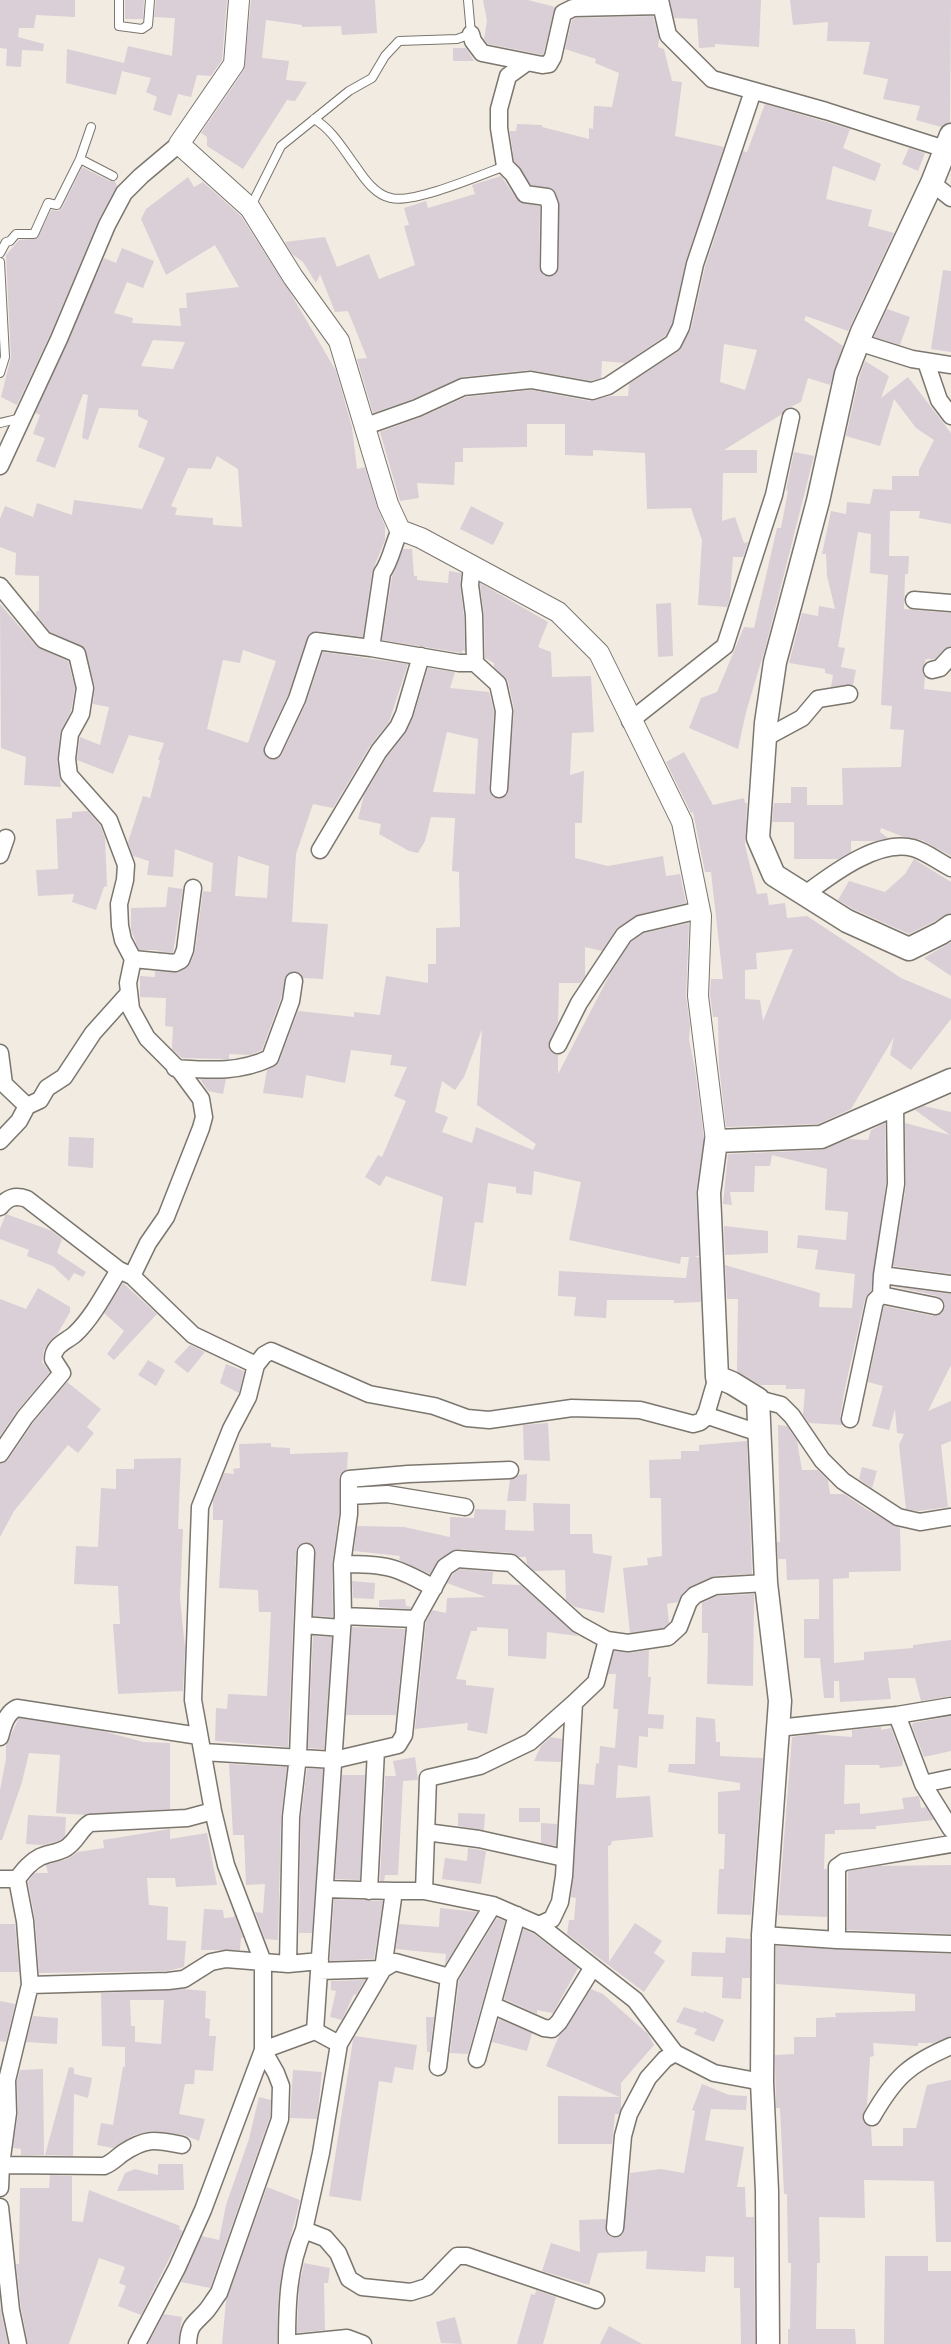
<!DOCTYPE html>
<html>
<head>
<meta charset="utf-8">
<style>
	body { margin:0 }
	canvas { display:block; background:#f1ebe1 }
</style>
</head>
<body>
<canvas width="951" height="2344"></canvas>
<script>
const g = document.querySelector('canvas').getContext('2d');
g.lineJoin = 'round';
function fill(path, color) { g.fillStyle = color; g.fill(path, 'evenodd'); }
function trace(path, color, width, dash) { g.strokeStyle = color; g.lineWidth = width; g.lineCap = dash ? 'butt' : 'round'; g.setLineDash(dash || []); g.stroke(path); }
fill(new Path2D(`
	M0,0H75V17L36,15L34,28H19L18,37L44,44L43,51L22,50L21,67L6,66L7,49L0,48Z
	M125,0H144L143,19H125Z
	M156,0H227L222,60L211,76L197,75L191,97L178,94L171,116L153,110L157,97L146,92L151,78L122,71L128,46L172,56L175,18L154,17Z
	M251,0H375L377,33L342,35L341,26L302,27V25L266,20L262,58L289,61L286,80L307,82L295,101L287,100L243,169L207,146V137L201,133L244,70Z
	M483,0H528L555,7L543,55L488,44L484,39L487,21Z
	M670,0H761L759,47L715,44V47L699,48L697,19L674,18Z
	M790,0H951L950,122L941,127L916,120L920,106L883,99L888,79L863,74L870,42L827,41L828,22L793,25Z
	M653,16L659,38L658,47L664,49L672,81L682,82L675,136L724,147L686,261L672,324L665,336L625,363L602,361L601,378L591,381L530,370L462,377L413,399L373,413L357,359L367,358L348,311L335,312L320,274L316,283L303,262L292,254L285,242L325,237L337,267L369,254L379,279L415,265L404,226L409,225L404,208L426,201L428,208L475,194L472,185L501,176L519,202L540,206L539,267L544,276L554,275L559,267V201L553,189L531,185L514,161L510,131H516L517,124L542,125V127L589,139V128L593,129L594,106L612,107L619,73L595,63L596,59L565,49L572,20L575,18Z
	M453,48H466L474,61H453Z
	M67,49L124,63L116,95L66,83Z
	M765,104L850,129L843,148L881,164L875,181L833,166L826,199L872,210L868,226L894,233L848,331L806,316L804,320L843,346L830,385L808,378L801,402L788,408L782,414L724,450H757V473H723L722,521L735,517L744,543L748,542L743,557H733L730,598L727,607L698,605L702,540L691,508L647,509L645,453L593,450V456L565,455V424H527V447L463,448V462H455L454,485L417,483L419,498L400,501L380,432L421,417L466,397L531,390L590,401L610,396H628L629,384L679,351L691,329L705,267L743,151L747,152ZM724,344L757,350L745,390L720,382Z
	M909,148L925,153L918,171L902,164Z
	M82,167L110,181H115L117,186L98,221L50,335L17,405L1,397L11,357L6,255L19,240L37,238L51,210L58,211L62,208Z
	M188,177L194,187L203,182L241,216L291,294L336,371L352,427L357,469L365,467L377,507L385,526V540L372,572L363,637L317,631L309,634L288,695L264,746L265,755L273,760L282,754L306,703L323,652L408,664L389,722L370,746L333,808L313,804L296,854L292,922L328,924L323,979L303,978L301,974L295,971L287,974L281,998L262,1050L250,1055L229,1054V1059H223L182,1058L172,1049L173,1027L165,1026L166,998L140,997V976L155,977V971L179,972L190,964L195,952L203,891L211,892L213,863L175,849L173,877L147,875L149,861L133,856L128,842L143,796L150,798L160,760H158L164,743L129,735L113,774L77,760L80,737L100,745L109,707L93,704L95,686L85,648L50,632L36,614V611H39V576L15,575L16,553L0,547V519L5,506L33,517L37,503L72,515L74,500L142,509L165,458L138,447L148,421L138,416V410L99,408L88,440L82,438L88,395L83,394L55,468L36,461L45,438L33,434L40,415L35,413L104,258L116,263L122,248L154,261L143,288L127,282L114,313L133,318L132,323L181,326L179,308H187L186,293L239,287L215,245L166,275L141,219L146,209ZM153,340L185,342L173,369L141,366ZM217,456L238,469L242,527L213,525V518L175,515L177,508L171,506L188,468L211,469ZM243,650L276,661L248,743L207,729L223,660L240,663ZM238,856L269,866L267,898L235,896Z
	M943,270L951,271V352L931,349Z
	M887,309L910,317L900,345L874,337Z
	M865,361L889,376L881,398L908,377L951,433V524L919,518L920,511H890L889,556H909L908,574H905L904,609L951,613V646L944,649L935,659H926L922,672L925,677L924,689L951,692V856L922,840L904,837L881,828L880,832L888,838L877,841H851V852L838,859H794V822H772L774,803H791V787H807V805H843L842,768L901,767L904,730L890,729L892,706L881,705L888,575L870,573L871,534L858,532L838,647L845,648L841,667L856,670L853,685L831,687L833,675L825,673V669L789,663L802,613L818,616L819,606L835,609L827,576L826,554H822L831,511L846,514L847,502L870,504L873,489L892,490V476H919V470L934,440L916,428L894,399L880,446L846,436L859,378Z
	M794,452L814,456L765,649L746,712L738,749L689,728L701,698L717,692L744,627L754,628L777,528H781L788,491L786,490Z
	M471,506L504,523L493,545L460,529Z
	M403,549H412L414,576H417V580L448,583L449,571L461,573L460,586L464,616L465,651L463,650L462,653L382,640L392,577Z
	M480,583L548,622L538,647L551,652L552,677L591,676L594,732L572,733L570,775L584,771L582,823H575V858L608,866L663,856L666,876L680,874L686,903L635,916L616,929L602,951L585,947V976L580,983H559L558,1022L548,1045L550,1051L558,1055V1074L610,974L631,942L644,933L689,923L686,996L690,1025L689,1040L695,1069L704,1138L696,1193L699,1256H695L699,1258L701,1302L674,1303V1300H607L606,1318L574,1316L576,1297L558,1296L559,1271L686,1278L689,1257H681L680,1264L569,1240L581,1182L534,1171L532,1195L516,1193V1187L488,1183L483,1223L475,1222L466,1286L431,1281L443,1197L386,1176L380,1186L365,1177L378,1155L382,1157L406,1101L394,1096L407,1067L390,1065L392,1055L351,1050L345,1083L306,1075L303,1098L263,1093L267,1070L279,1062L298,1011L354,1017V1012L380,1015L386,976L428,983V964H436V928L460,927L459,872L452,871L455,818L431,817L425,841L418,853L409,851L379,834L381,824L358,819L364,795L387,757L406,733L413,718L428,668L455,672L450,688L489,692L494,712L489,789L493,797L498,799L508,794L514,709L508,681L494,667V663L485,658L484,615ZM447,732L478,739L475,794L433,792ZM482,1029L477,1105L536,1144L533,1150L476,1127L472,1143L442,1132L448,1117L435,1112L442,1081L455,1090L464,1077Z
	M671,603L673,656L658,657L656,604Z
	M0,604L37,647L68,661L75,688L71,711L60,733L57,760L61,787L24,785L26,757L1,748Z
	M684,752L713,805L744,798L745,803H747L745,845L757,894L767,893L769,905L785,903L787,918L807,916L901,978L951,999V1019L911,1070L890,1055L894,1037L851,1109L818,1124L726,1127L719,1066L718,1017H713L710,995L711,979H723L711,872H705L693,812L691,813L666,762ZM793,949L770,1004L763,1021L760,1000L745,999V970L757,969L756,953Z
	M88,811L100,825L105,838L107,886L104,887L96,910L72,902L74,894L38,896L36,870L58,869L56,819L72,818V812Z
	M914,859L951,882V913L909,934L853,909L838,900L849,881L885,892L905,874Z
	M168,887L183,889L173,953L157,951L158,950H139L131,930V908L166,907Z
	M951,942V976L924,958Z
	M200,1079H226L223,1094L208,1091Z
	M924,1106L951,1112V1274L893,1266L906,1186L905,1123L950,1135L915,1110Z
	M885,1123L886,1183L871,1291L865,1299L845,1388L840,1417L842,1425L809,1423L803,1415L805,1389H786V1385H760L737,1371L738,1299H727L725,1265L820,1293L819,1307L852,1308L855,1274L815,1269L818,1250L797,1248L798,1235L846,1240L848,1212L825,1210L827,1169L772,1155L770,1166H755L754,1192H730L732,1205L723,1204L728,1154L822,1150L849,1139L868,1140L871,1130Z
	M69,1137L94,1138L93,1168L68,1166Z
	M6,1214L52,1231L62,1239L57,1253L86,1272L83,1277L74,1273L69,1281L53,1266L27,1256L29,1250L0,1239V1229Z
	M724,1226L768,1231V1253L725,1255Z
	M123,1283L157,1314L114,1360L107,1354L124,1331L104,1313Z
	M891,1286L951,1294V1365L928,1411L951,1401V1441L941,1445L948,1507L918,1511L906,1509L899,1445L904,1434L897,1433L895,1409L889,1430L872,1426L883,1386L868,1382L884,1306L933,1316L942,1313L945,1308L944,1302L937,1296Z
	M38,1288L70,1307V1312L58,1333L50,1341L44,1350L42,1362L50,1372L17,1411L0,1436V1299L26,1309Z
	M190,1345L205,1352L188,1373L174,1362Z
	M148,1360L165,1370L156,1386L138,1375Z
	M226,1364L244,1371L239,1393L220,1383Z
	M67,1382L101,1409L87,1427L94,1433L78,1453L68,1445L14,1511L0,1537V1464L8,1460L33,1423Z
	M548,1423L550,1461L524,1460L523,1425Z
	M778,1425L787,1426L797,1441L802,1470H818L828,1480L830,1494H844L866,1509L900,1528L901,1571L849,1572V1578L833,1579L834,1663L864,1660V1652L913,1648V1645L951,1640V1696L921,1701L915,1678H888L891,1699L840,1702L839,1681H834V1698H824L820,1658H804V1619H819V1579L787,1580L786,1559H778L777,1542H780Z
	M747,1441L752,1574L714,1576L691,1586L682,1594L678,1602L667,1604L669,1623L664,1628L630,1633L623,1568L648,1565L647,1558L662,1556L661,1498H650L649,1460L681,1459V1451H699V1445Z
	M271,1443V1447L290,1448V1454L348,1452L347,1469L340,1474L339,1479V1513L332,1564L333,1617L313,1616L315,1547L306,1542L298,1546L296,1551L288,1747L215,1741L216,1708L227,1709L228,1694L267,1696L271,1612H259L258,1590L219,1588L223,1520H213V1501L224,1473L234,1474L233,1469L240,1468L239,1444Z
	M181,1458L178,1529H183L180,1598L185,1648L183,1691L118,1694L113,1624H120L118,1586L74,1584L76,1546L98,1547L101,1488L116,1489V1469H134V1459Z
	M862,1467L877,1471L872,1488L859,1479Z
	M527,1474L526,1501H507L510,1480L519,1475Z
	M533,1503L570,1504V1534H592L593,1553L612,1556L604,1613L575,1607L566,1600L565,1570L534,1571L527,1564L526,1557H519L512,1553L457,1549L439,1559L430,1574L399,1560L400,1556L354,1551L357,1526L404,1527L450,1537V1517L474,1518L475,1509L506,1510L505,1530L534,1531Z
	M460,1569L493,1572L492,1584L521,1585L578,1636L547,1632L546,1659L508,1656V1629L477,1627V1631H471L456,1679L466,1680V1685L494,1688L487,1734L467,1730L468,1723L415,1729L426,1622L432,1610L446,1613L447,1598L486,1597L447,1583L453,1574Z
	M352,1581L375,1583L374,1599L353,1598Z
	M754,1594L753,1686L707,1684L708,1633H702V1603L717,1596Z
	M405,1599L406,1606L411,1607L410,1609L379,1607V1600Z
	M352,1627L405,1629L396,1715H346Z
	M313,1636L332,1637L324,1749L308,1748Z
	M649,1650L648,1677H651L648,1714L664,1715L663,1729L648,1728V1737L639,1736L637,1768L618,1765L616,1798L650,1796L653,1837L612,1841L611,1845L608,1846L609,1962L635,1923L662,1941L654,1953L665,1961L644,1992L567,1934L569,1920H574L576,1898L571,1897L579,1784L594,1785L596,1763L599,1764L600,1746L615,1748L618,1709H613L616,1674H608L614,1651L629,1653Z
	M951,1716V1751L924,1757L912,1726L913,1723Z
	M696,1717L715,1719L716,1742H720V1756L763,1758L751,1915L717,1914L719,1869H724L725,1834H718V1792L740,1790V1783L668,1772L669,1764H695Z
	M19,1718L103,1731L143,1742L170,1743V1809L85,1815L56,1813L60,1755L29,1753L22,1782L2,1840H0V1790L6,1759V1745Z
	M881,1727V1730L891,1728L903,1760L902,1766L880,1768L879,1765H845L844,1804L860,1803V1814L904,1809L902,1798L919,1796L921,1808L926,1807L934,1820L876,1826V1829L835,1830V1834H825L824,1869H827V1917L778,1915L792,1737L812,1734L852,1737V1730Z
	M551,1737L562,1739L561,1762L534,1761L541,1746Z
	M415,1757L418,1780L403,1781L398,1875H385L384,1881H380L385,1776H396L393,1761Z
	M229,1764L287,1767L281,1817L278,1940L265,1939L255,1912L263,1913L265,1884L246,1885L244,1835H233Z
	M307,1768L323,1769L312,1933H299L301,1818Z
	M342,1775H365L360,1880L335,1879Z
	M519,1808H540V1822H519Z
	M458,1813L485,1814L484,1830L458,1826Z
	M28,1815L66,1817L65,1836L59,1841L42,1845L26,1844Z
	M541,1823L557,1824L556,1846L541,1843Z
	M170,1829V1839L207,1833L217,1885L176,1887L175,1878H147L149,1905L168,1907L167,1940L186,1941L184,1967L167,1971L39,1973L35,1920L28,1882L32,1876L35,1873H48L46,1865L67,1859L78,1852L104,1848L103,1840Z
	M468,1848L486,1851L481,1884L442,1879L445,1858L467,1861Z
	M951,1865V1934L847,1930L848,1871L878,1866Z
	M334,1899L383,1901L374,1959L330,1961Z
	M440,1908L477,1912L445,1965L446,1954L396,1949L399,1924L439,1927Z
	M204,1909L223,1910L224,1918L234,1917V1913L243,1938H241L240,1950H201Z
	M497,1918L505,1921L468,2054L450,2053L459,1980Z
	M0,1924H15L19,1972H0Z
	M523,1929L534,1934L578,1968L553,2013L537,2010V2014L504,1999Z
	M726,1937L750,1939V1978H742L741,1999L722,1998L723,1977L691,1976L692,1952L725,1953Z
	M776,1946L951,1954V2036L933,2043H918V2046L873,2043L874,2056L870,2057L867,2105L862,2117L864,2122L871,2127L872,2146H903V2128H916L927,2085L951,2080V2242H936L934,2181L864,2180L865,2218L819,2217L820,2263H817L816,2329H855L856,2344H788V2329H790L791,2263H788L787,2194H784L780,2108H776L775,2055L794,2054V2037H816V2018L836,2017L835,2013L915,2011V1994L776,1984Z
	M365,1980L356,1995L354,1994L342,2020L330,2017L336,1991L331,1990V1981Z
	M182,1989L206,1991L205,2018L210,2019L209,2036H216L213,2071L195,2070L194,2084H185L179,2114L205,2119L199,2141L184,2135L152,2131L134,2135L113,2148L97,2145L101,2123L113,2125L123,2067H125V2047L102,2046L101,1993ZM130,2000H164L161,2044L135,2042V2026H131Z
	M591,1989L603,1994L648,2034L654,2045L621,2083V2109L619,2114H615L612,2144H558V2096L620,2097L546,2066L559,2036L567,2027Z
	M0,2001L15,2004L6,2042L0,2041Z
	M684,2007L703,2013L704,2011L724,2020L714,2042L694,2034L697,2029L676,2022Z
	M33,2016L58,2018L57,2044L26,2042Z
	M426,2017H434L430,2052H427Z
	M499,2019L532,2033L527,2051L492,2042Z
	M355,2036L417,2045L413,2070L395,2067L392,2083L379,2081L361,2201L329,2196L353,2040Z
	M69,2067L74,2068V2074L92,2078L88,2098L74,2094L73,2156L45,2155Z
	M43,2069L44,2155H21V2149L13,2148L18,2113L17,2081L20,2070Z
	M293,2070L322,2072L317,2119L290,2118Z
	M702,2084L729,2095L747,2096L746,2110L711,2109L705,2140L744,2147L737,2187H745L746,2217H754L755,2344H741L740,2288H734V2257L706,2256L705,2272L646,2269L647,2251L598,2253L589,2285L542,2271L551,2243L580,2252L579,2220L606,2219V2232L609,2236L615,2238L623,2234L630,2173L661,2169L684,2173L695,2111L692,2110Z
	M259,2097L271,2100L270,2117L210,2288L181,2282L202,2236L219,2240L226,2205L249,2139Z
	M158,2164H183L184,2190L117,2191L125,2173L135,2169L158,2175Z
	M50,2175L72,2176V2221L83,2222L89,2190L180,2226L179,2229L183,2231L141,2315L118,2306L126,2286L119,2283L125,2267L99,2258L69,2344H28L21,2308L16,2264H19L20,2188H49Z
	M267,2187L300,2200L282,2270L278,2300L277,2344H222L226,2301Z
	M885,2256H928V2271H951V2344H884Z
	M304,2263L330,2268L328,2283H324L325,2330L297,2333L299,2287Z
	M536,2290L556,2297L543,2344H517L531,2294L535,2295Z
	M0,2301L1,2312L8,2344H0Z
	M164,2314L182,2317L178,2344H148Z
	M455,2317L462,2344L441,2343L436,2322Z
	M609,2326L642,2344H600Z`), '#dacfd6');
const service = new Path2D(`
	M119,0V26L142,29L148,25L150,0
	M314,119C333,130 344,151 357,168C365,180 376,195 391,198C413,204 481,175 505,166
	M80,159L113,176
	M251,206L281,146L349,91L372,78L385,56L399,41L457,39L471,34L468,0
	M0,253L6,242L10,241L16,234H34L48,203L57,205L80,159L91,127
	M0,262L5,357L0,373
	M0,423L21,418`);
const minor = new Path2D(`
	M660,0L668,35L712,79L826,111L945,149
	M471,34L473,41L482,53L542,65L549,64L553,57L563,13L573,8L661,6
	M526,63L508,76L499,109V128L505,166L513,174L525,194L547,197L550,205L549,267
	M932,183L951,198
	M858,342L912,359L951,365
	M926,362L939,400L951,416
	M366,426L417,408L463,387L531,380L592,391L608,386L673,343L681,327L695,264L753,91
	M0,466L59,339L107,225L124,193L141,176L179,144
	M400,530C393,544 391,561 382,573L371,648L459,663H475
	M472,565L470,585L474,615L475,663L498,684L504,711L499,789
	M0,586L44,640L77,654L85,688L81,714L70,734L67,759L69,775L109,820L126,865L125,880L119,904L120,926L123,940L133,959L128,983L131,1009L147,1038L181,1072L201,1099L204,1117L201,1128L166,1217L148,1243L132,1276
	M914,600L951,603
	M932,670L940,668L951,656
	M630,721L725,646L774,495L791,417
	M765,738L802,718L818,699L849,694
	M273,750L297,699L316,641L371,648
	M320,850L379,751L398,727L404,714L421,656
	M0,855L6,838
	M804,895C831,875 877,839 913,848C925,851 939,862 951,868
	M133,959L175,963L181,960L185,950L193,888
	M558,1045L579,1003L624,935L640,924L700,910
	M0,1053L4,1084L27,1106
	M175,1068C208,1070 239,1073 270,1058L291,1001L294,981
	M0,1141L19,1121L27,1106L40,1100L47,1088L64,1077L93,1033L128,994
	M0,1207C8,1197 15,1195 27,1199L119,1270L132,1276L193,1335L256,1365
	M882,1275L951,1284
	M881,1295L935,1306
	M758,1399L781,1405L792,1416L822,1460L843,1481L898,1517L920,1522L951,1517
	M705,1415L759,1433
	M850,1419L875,1301L881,1295L882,1275L896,1184L895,1104
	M0,1454L25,1417L62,1373L53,1359C53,1345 66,1342 75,1334C93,1317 106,1291 119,1270
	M350,1496L387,1494L465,1507
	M306,1552L303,1625L342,1628
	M342,1564C386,1564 395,1566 434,1588
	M416,1619L445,1567L457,1559L511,1563L578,1624L607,1640L628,1643L668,1637L679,1627L689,1601L695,1595L715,1586L766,1583
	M574,1703L596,1682L607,1640
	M897,1715L923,1784L951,1829
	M778,1728L897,1715L951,1706
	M0,1737C3,1726 6,1713 17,1708L199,1736
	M203,1752L334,1760L398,1745L404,1735L416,1619L343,1616
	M923,1784L951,1778
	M426,1832L479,1839L564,1858
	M0,1879H17
	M325,1889L394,1891
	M369,1891L376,1750
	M424,1891L428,1778L480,1766L530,1742L574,1703L564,1876L560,1902L552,1919L539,1925
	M493,1905L424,1891H394L383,1969L395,1962L449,1977L493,1905L539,1925L635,2000L675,2053L714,2073L762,2082
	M763,1935L837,1940L951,1944
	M837,1940V1867L844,1862L951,1844
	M288,1964L291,1817L298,1756L303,1625
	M30,1985L25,1921L17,1879C24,1870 30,1862 40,1857C48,1853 58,1853 66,1848C77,1841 80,1829 90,1823L187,1818L213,1811
	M492,2005L544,2028L552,2029L559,2022L593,1967
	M315,2031L339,2044L383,1969L319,1971
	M477,2059L517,1915
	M438,2067L449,1977
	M872,2117C895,2077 909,2064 951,2046
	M1,2165L104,2166C112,2163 116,2158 123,2153C147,2137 156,2140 182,2145
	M0,2188L1,2165L8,2113L7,2080L30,1985L168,1981L184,1979L211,1962L226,1959L288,1964L320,1961
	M0,2207L11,2310L18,2344
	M615,2228L623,2136L629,2114L648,2078L665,2059L675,2053
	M304,2230L321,2153L339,2044
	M137,2344L177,2268L203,2210L263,2050V1962L226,1865L213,1811L193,1700L200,1507L231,1429L248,1397L256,1365L264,1355L271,1351L369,1394L434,1406L467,1418L489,1420L572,1408L640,1410L693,1424L700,1422L705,1418L717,1377
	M188,2344C189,2323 195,2324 207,2310C211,2305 215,2298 219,2293L280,2119L281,2086L276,2073L263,2050L315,2031L343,1616L342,1564L349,1514V1479L408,1474L510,1470
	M287,2344C287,2304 288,2267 304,2230L325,2238L338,2253L349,2279L362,2287L411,2292L427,2287L457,2256H467L596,2300
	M287,2344L347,2338L363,2344`);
const tertiary = new Path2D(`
	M239,0L234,64L179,144L250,208L293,277L339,341L388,504L400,530L421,538L558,612L599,653L682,822L701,916L698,996L716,1141`);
const secondary = new Path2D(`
	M951,135L932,183L862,332L846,374L818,501L775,662L766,723L758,838L774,875L847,921L909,949L941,933L951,926
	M768,2344L767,2191L762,2082L763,1935L780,1701L766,1583L758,1399L732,1383L717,1377L709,1193L716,1141L821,1137L951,1080`);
trace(service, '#7b766e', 10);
trace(minor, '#7b766e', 19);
trace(tertiary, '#7b766e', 22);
trace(secondary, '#7b766e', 25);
trace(service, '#fff', 8);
trace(minor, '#fff', 16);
trace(tertiary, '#fff', 20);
trace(secondary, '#fff', 22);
</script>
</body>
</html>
